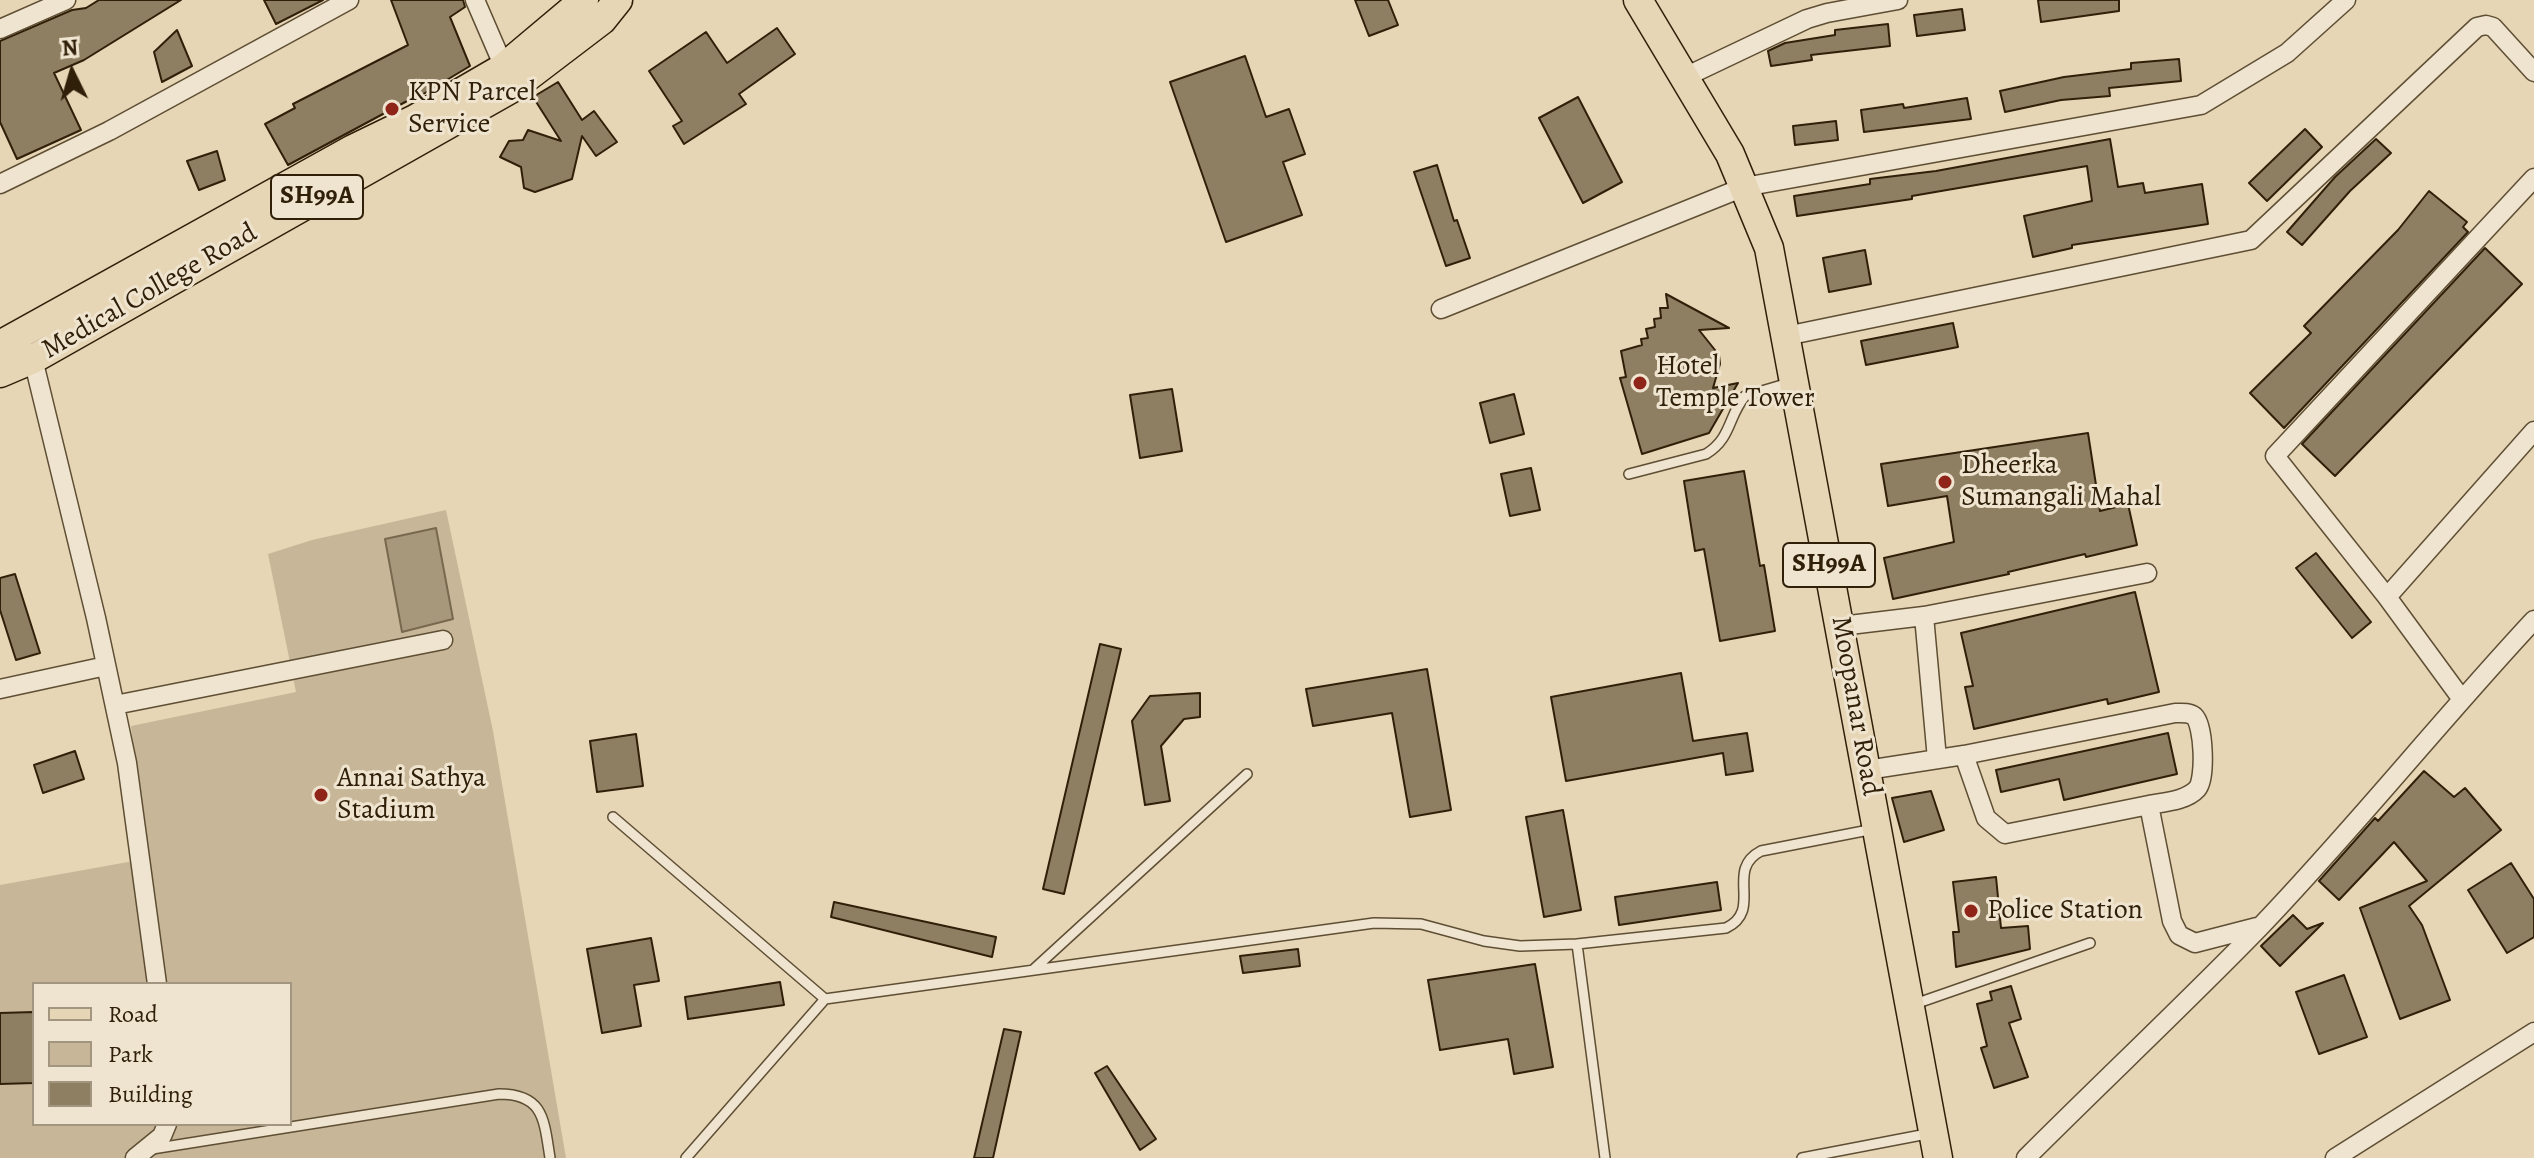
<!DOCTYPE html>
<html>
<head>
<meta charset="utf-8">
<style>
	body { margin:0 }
	#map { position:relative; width:2534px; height:1158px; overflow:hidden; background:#e6d6b5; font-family:Alegreya,serif }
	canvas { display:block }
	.legend { position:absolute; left:32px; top:982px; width:260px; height:144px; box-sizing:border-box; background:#efe4cf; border:2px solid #a39680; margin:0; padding:10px 14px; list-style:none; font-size:24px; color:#312009 }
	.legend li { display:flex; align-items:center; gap:16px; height:40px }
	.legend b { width:40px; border:2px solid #a39680 }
	.north { position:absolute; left:32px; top:32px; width:80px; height:80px; -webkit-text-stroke:6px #efe4cf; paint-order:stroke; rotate:355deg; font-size:22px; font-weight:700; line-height:32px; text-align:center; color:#312009 }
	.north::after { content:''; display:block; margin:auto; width:28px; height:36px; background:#312009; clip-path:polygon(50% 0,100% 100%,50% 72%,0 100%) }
</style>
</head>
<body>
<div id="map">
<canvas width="2534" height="1158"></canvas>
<ul class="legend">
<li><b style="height:10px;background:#e6d6b5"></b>Road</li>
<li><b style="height:22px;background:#c7b798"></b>Park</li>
<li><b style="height:22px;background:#8f7f62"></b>Building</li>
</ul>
<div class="north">N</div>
</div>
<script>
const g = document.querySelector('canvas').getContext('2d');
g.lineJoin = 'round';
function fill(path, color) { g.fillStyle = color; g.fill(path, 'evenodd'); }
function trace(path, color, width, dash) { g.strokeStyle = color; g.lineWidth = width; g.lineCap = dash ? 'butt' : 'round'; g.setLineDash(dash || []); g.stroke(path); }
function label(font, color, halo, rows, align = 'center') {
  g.font = font + ' Alegreya,serif'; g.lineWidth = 6; g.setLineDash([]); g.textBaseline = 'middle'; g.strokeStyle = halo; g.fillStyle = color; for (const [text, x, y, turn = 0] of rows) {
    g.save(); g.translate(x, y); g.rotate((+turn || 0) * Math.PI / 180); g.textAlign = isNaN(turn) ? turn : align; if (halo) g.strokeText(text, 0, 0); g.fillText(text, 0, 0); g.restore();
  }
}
fill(new Path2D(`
	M446,510L493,731L566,1158H0V885L145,859L131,726L296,692L268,554L312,540ZM34,984H290V1124H34Z`), '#c7b798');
const water = new Path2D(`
	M436,528L453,619L402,632L385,539Z`);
fill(water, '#a8987b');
trace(water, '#78684d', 2);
const building = new Path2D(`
	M99,0H181L84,60L54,73L81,130L17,159L0,122V41L72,10L86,8Z
	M264,0H323L276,24Z
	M391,0H463L465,7L450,17L470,66L410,102L409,100L288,165L265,124L295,108L293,104L408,45Z
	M1355,0H1388L1398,25L1369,36Z
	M2038,0H2119V11L2041,22Z
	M1962,9L1965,30L1917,36L1914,15Z
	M1888,24L1890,46L1811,55L1812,60L1771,66L1768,51L1785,43L1835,35V30Z
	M777,28L795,54L739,94L746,104L684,144L673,126L682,121L649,71L706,32L727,63Z
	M177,30L192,66L162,82L154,52Z
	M1245,56L1266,117L1289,109L1305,154L1283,162L1302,215L1226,242L1170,82Z
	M2179,59L2181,81L2109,88L2110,96L2061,100L2005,112L2000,91L2064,77L2131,69V63Z
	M558,82L582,120L594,111L617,142L596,156L582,136L572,179L535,192L524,188L521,167L500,157L509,141L523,140L528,130L561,141L533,97Z
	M1578,97L1622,182L1583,203L1539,118Z
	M1967,98L1971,119L1864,132L1861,110L1903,104L1904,108Z
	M1836,121L1838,140L1795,145L1793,126Z
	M2305,129L2322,147L2267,201L2249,183Z
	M2110,139L2118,187L2143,183L2145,193L2202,184L2208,224L2072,245V248L2033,257L2024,216L2092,201L2087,166L1912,196V199L1797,216L1794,196L1870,184V179L1936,171Z
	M2376,139L2391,153L2350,191L2302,245L2287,232L2335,177Z
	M217,151L225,180L199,190L187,161Z
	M1437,165L1454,221L1457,220L1470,258L1446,266L1414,172Z
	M2429,191L2467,222L2463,227L2468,232L2284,428L2250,393L2311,333L2304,326L2398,230Z
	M2485,248L2522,284L2335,476L2302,444Z
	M1865,250L1871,284L1829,292L1823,258Z
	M1666,294L1729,328L1699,330L1719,355L1720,364L1713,388L1738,383L1709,433L1642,454L1620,378L1626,377L1621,351L1642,345L1641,339L1648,338L1646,329L1655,327L1654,319L1661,318L1660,308H1668Z
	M1953,323L1958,347L1866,365L1861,341Z
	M1172,389L1182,451L1140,458L1130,395Z
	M1514,394L1524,434L1490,443L1480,403Z
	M2088,433L2100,511L2128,504L2137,545L2086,557L2085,554L2008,572L2009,574L1893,599L1884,558L1954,542L1947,496L1888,506L1881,464Z
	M1531,468L1540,510L1510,516L1501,474Z
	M1744,471L1760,566L1764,565L1775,631L1720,641L1704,549L1695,551L1684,481Z
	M2316,553L2371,622L2352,638L2296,568Z
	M15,574L40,653L16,660L0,610V578Z
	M2135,592L2159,692L2108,704L2107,699L1974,729L1965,687L1973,686L1961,633Z
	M1100,644L1121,649L1064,894L1043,889Z
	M1427,669L1451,810L1410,817L1392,713L1313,726L1306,689Z
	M1681,673L1693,741L1747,733L1753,771L1726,775L1723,753L1566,781L1551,697Z
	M1200,693V717L1184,719L1161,746L1170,801L1145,805L1132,721L1150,696Z
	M2168,733L2177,774L2064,800L2059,779L2001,792L1996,770Z
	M636,734L643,786L597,792L590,741Z
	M75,751L84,779L43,793L34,765Z
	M2424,771L2454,797L2465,788L2501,830L2409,906L2422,925L2450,1000L2400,1019L2360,908L2427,881L2394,842L2339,900L2319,881L2375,818L2378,821Z
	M1931,791L1944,830L1904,842L1892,798Z
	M1563,810L1581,910L1544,917L1526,817Z
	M2511,863L2534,899V937L2507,953L2468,890Z
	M1996,877L2001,928L2028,926L2030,949L1956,967L1953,932H1959L1953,882Z
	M1717,882L1721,910L1619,925L1615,897Z
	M834,902L996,937L992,957L831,917Z
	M2293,915L2307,929L2323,923L2280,966L2261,946Z
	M651,938L659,981L634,985L641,1026L602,1033L587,949Z
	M1298,949L1300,966L1243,973L1240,956Z
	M1535,964L1553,1067L1514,1074L1508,1039L1440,1050L1428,980Z
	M2344,975L2367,1037L2319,1054L2296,992Z
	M780,982L784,1005L688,1019L685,997Z
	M2011,986L2021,1019L2009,1023L2028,1077L1994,1088L1981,1048L1987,1046L1977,1004L1992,1000L1990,992Z
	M34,1012V1083L0,1084V1013Z
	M1004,1029L1021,1032L993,1158H974Z
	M1107,1066L1156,1139L1140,1150L1095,1073Z`);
fill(building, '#8f7f62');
trace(building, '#312009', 2);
const service = new Path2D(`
	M1629,474L1706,454C1732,438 1728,416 1745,396L1792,382
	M613,817L825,999
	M1034,969L1247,774
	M1912,1005L2090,943
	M152,1149L499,1094C544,1094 544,1120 550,1158
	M686,1158L825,999L1374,923L1421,924L1484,941L1520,946L1577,944
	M1605,1158L1577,944L1726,928C1764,910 1724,870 1761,851L1874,829
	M1802,1158L1932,1133`);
const minor = new Path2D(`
	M475,0L507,74
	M0,29L66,0
	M1685,77L1807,19L1827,13L1898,0
	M0,184L109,131L349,0
	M1441,309L1744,187L2201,105L2287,53L2346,0
	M1786,336L2251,240L2477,27L2486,25L2493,27L2534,72
	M28,352L33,359L96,618L127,763L157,984
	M2387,597L2534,431
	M1924,616L1937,759
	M1841,626L1924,616L2147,573
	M0,689L106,666
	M2461,698L2387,597L2275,456L2534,178
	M115,705L443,640
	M1964,755L2175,713C2181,713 2189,712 2194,716C2204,725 2206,779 2197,789C2186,801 2164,802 2149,805
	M1867,770L1964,755L1986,818L2005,834L2149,805L2172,921L2179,935L2195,943L2257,927
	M135,1158L162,1136L167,1124
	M2026,1158C2103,1081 2183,1006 2259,928C2354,829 2440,721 2534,620
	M2335,1158L2534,1032`);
const primary = new Path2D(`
	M1638,0L1730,154L1769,248L1938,1158
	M0,345L353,149L415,119L503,68L584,0
	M0,373L33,359L514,87L602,20L618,0`);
trace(service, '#5e4e34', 12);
trace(minor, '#5e4e34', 21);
trace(primary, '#312009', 31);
trace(service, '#efe4cf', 9);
trace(minor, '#efe4cf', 18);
trace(primary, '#e6d6b5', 28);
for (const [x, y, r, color] of [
	[392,109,8,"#8f2418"],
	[1640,383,8,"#8f2418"],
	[1945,482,8,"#8f2418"],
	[321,795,8,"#8f2418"],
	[1971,911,8,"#8f2418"]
]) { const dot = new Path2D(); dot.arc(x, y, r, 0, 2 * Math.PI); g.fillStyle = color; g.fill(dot); trace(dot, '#efe4cf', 3); }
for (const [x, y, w] of [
	[317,197,92],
	[1829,565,92]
]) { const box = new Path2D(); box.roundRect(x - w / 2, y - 22, w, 44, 6); g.fillStyle = '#efe4cf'; g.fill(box); trace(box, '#312009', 2); }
label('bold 26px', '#312009', null, [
	["SH99A",317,197],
	["SH99A",1829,565]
]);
label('28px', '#312009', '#efe4cf', [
	["KPN Parcel",408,93],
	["Service",408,125],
	["Hotel",1656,367],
	["Temple Tower",1656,399],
	["Dheerka",1961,466],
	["Sumangali Mahal",1961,498],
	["Annai Sathya",337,779],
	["Stadium",337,811],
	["Police Station",1987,911]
], 'left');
label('28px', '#312009', '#efe4cf', [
	["Medical College Road",150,292,-30],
	["Moopanar Road",1855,706,80]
]);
</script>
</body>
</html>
